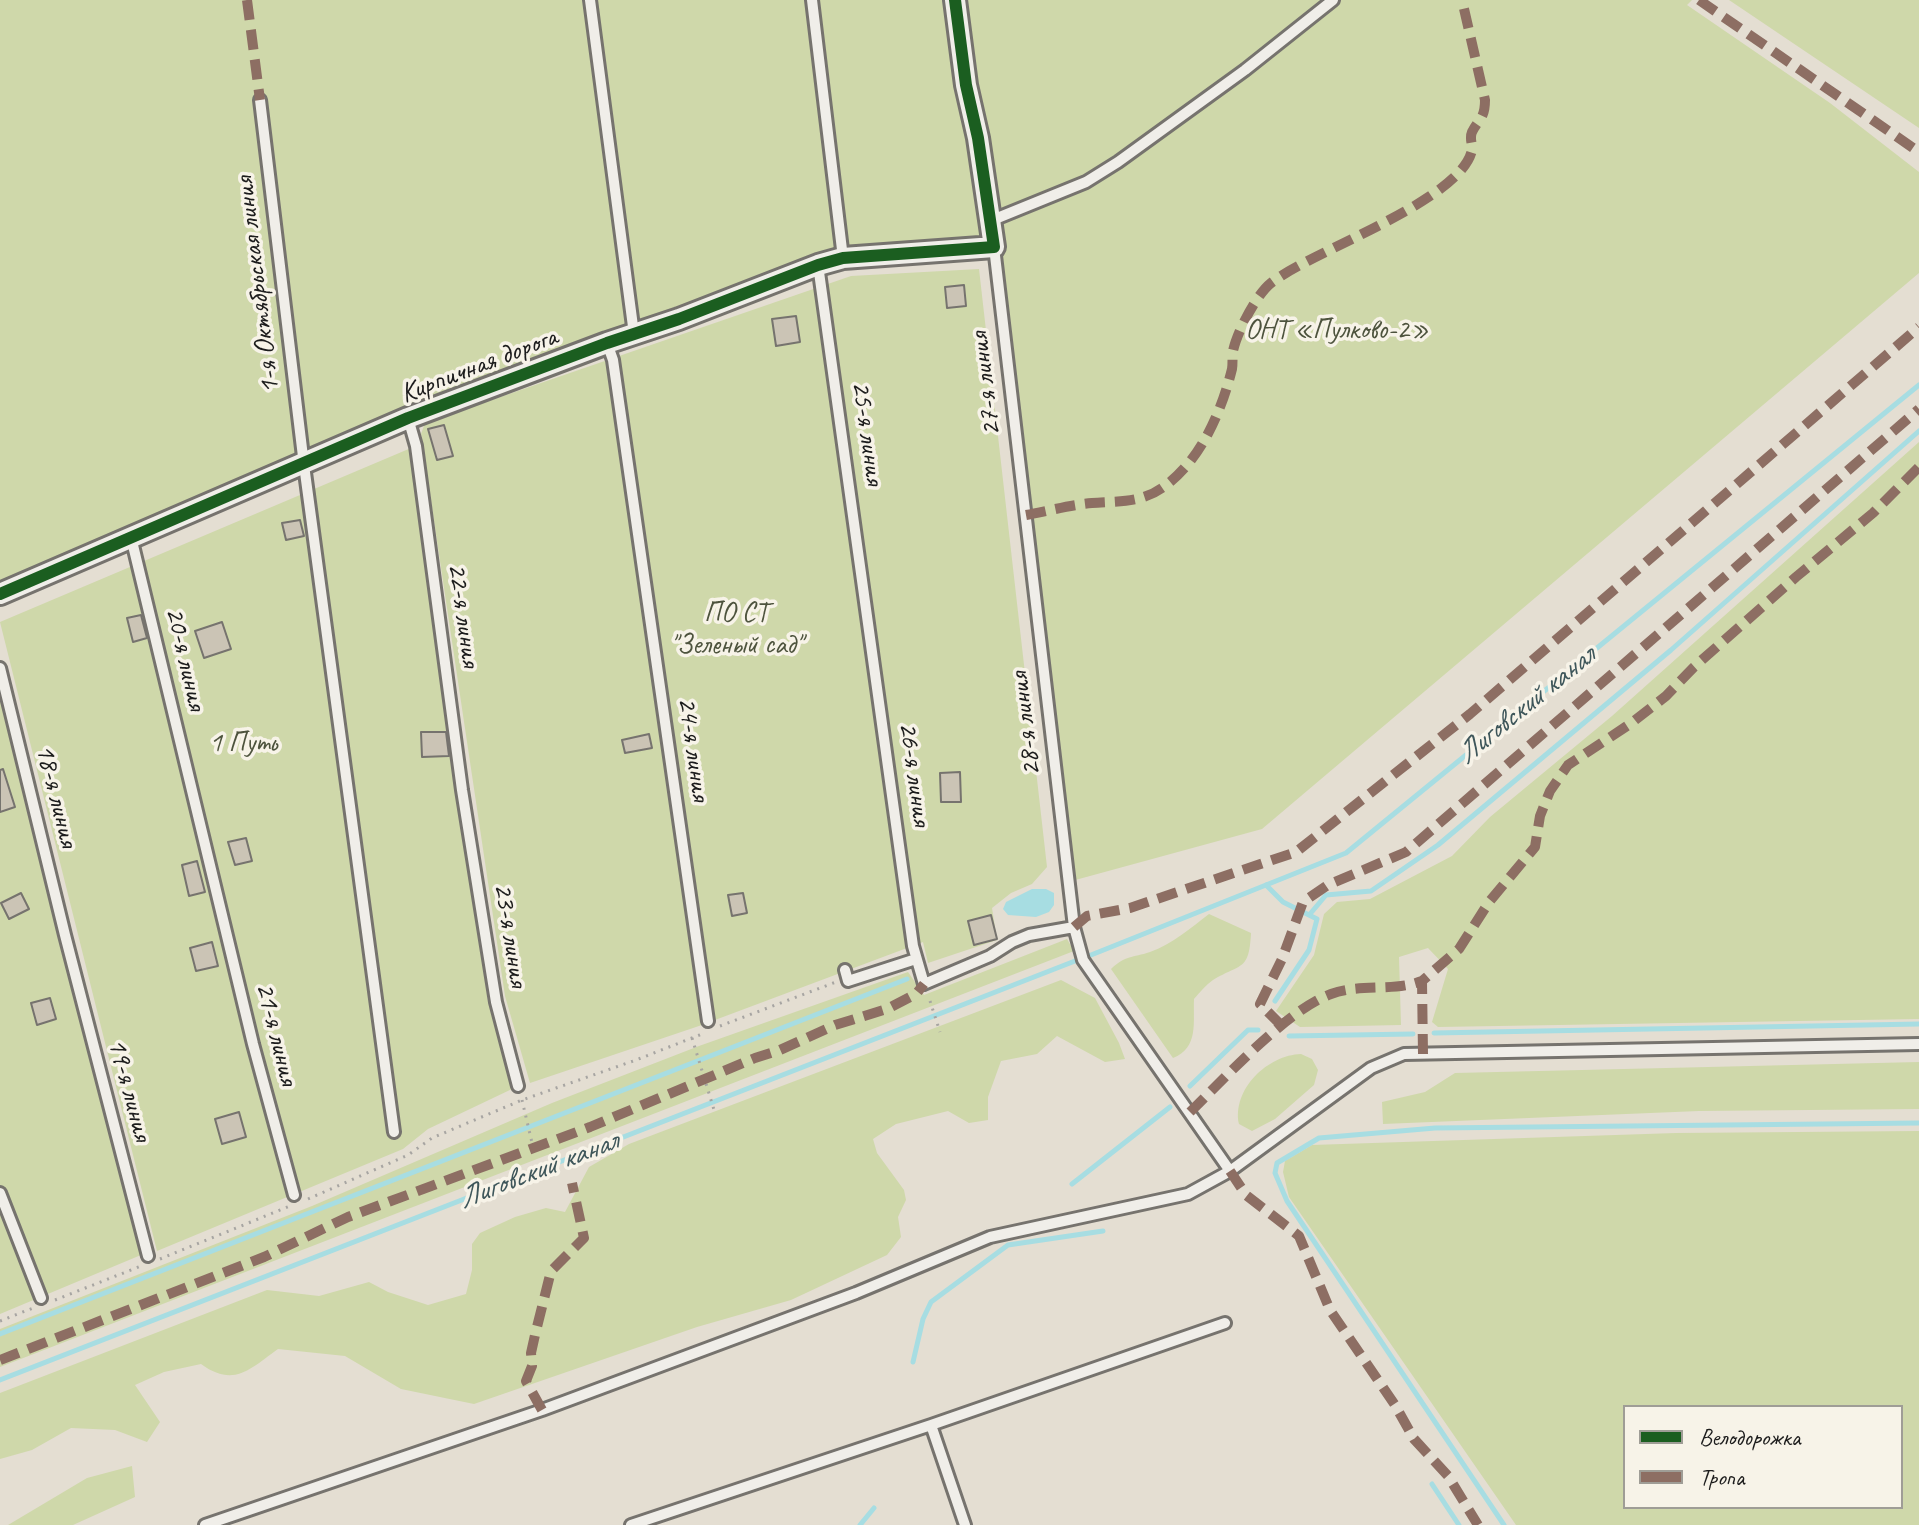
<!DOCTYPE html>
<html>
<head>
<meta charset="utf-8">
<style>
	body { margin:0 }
	#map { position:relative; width:1919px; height:1525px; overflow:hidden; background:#e4ded2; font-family:Caveat,sans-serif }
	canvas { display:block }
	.legend { position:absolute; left:1623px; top:1405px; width:280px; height:104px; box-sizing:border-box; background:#f7f3e8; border:2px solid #9f9d96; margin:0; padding:10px 14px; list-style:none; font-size:24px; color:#1c1c1c }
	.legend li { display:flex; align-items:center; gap:16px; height:40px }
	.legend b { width:40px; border:2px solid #9f9d96 }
</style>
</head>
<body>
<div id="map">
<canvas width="1919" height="1525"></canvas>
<ul class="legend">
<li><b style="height:10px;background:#1b5e20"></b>Велодорожка</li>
<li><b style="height:10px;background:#8d6e63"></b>Тропа</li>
</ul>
</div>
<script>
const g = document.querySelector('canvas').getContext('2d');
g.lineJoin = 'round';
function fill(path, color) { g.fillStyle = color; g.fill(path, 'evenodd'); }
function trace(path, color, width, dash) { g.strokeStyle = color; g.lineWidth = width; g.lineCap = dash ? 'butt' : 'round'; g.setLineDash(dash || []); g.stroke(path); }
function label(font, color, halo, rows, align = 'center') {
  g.font = font + ' Caveat,sans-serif'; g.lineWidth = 7; g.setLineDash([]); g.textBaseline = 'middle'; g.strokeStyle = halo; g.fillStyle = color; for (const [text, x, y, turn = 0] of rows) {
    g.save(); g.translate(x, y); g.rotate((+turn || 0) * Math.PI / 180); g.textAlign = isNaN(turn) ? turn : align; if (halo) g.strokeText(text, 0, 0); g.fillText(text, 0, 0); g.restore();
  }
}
fill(new Path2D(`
	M0,0H1692L1687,5L1830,103L1919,172V273L1262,829L1068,882L994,247L843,258L634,334L0,594Z
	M1729,0H1919V128Z
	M979,269L1047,867L1032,884L1011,893L992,908L997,940L928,963L923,942L699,1026L530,1083L505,996L421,434L425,423L851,276Z
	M1919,442V1019L1438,1027L1432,1022L1448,969L1428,948L1399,957L1401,1025L1300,1027L1276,1011L1314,955L1324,914L1337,902L1370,899L1452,856L1490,817L1612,716Z
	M411,448L488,1001L512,1089L428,1129L403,1149L157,1251L0,622Z
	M0,689L141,1255L0,1314Z
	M1209,914L1251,933C1249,971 1242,963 1213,980C1206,985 1200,992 1194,999C1193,1022 1199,1048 1173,1058L1111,969C1126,955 1132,958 1150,952C1172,944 1191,928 1209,914Z
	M1067,939L1074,951L0,1367V1329L312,1206L552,1103L699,1046L908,972L924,995Z
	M1061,980L1095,998L1119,1043L1125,1059L1105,1062L1057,1036L1037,1054L1001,1061L988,1097V1120L969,1123L948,1111L896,1124L873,1139L877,1153L904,1190L906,1200L898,1217L901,1237L887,1255L791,1300L697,1327L474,1404L401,1389L345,1356L278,1349C250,1369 234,1388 201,1364L164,1372L135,1385L160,1422L147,1442L115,1430L71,1428L32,1450L0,1459V1393L267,1290L319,1296L369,1282L388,1292L428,1305L466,1294L472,1270V1244L480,1233L515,1217L546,1208L565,1212L589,1167L629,1144Z
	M1301,1054L1312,1059L1318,1070L1314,1085L1275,1119L1252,1131L1239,1124C1232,1089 1268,1055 1301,1054Z
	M1919,1062V1109L1699,1111L1383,1124L1382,1102L1425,1092L1455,1073Z
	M1919,1131V1525H1516L1289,1197L1283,1172L1285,1161L1312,1145L1676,1133ZM1901,1407V1507H1625V1407Z
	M132,1466L135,1497L73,1525H0H8L87,1478Z`), '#cfd8aa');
fill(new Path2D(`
	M1032,889H1046L1054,893V905L1049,912L1036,917L1008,915L1003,909L1006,902Z`), '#a7dde2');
trace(new Path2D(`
	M1266,885L1283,902L1317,919L1309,950L1275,1001
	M1310,914L1326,895L1371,891L1438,845L1671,650L1919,431
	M1091,955L1346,853L1919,385
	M1434,1033L1919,1024
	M1289,1036L1413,1034
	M1190,1086L1248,1030H1258
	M1072,1184L1170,1107
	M0,1334L907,979
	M913,1362L923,1319L931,1302L1008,1245L1103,1231
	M0,1380L1075,961
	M1432,1484L1459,1525
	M860,1525L874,1508
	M1504,1525L1287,1201L1275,1173L1277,1163L1319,1138L1435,1128L1919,1123`), '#a7dde2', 5);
const building = new Path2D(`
	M964,285L966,306L947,308L945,287Z
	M796,316L800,342L776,346L772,319Z
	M444,425L453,456L437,460L428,429Z
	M300,520L304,536L286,540L282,523Z
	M141,615L147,638L133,642L127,618Z
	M222,622L231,649L204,658L195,631Z
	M421,732H446L449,756L422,757Z
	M649,734L652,748L625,753L622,740Z
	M3,769L15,807L0,812V770Z
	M960,772L961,802H941L940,773Z
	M246,838L252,861L235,865L228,842Z
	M197,861L205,892L189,896L182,865Z
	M21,893L29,909L9,919L1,903Z
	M743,893L747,913L732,916L728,895Z
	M991,915L997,939L974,945L968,921Z
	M212,942L218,966L196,971L190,948Z
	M50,998L56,1019L37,1025L31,1003Z
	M239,1112L246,1137L222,1144L215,1119Z`);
fill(building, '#cbc4b5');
trace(building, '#76736e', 2);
const lane = new Path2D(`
	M590,0L634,334
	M812,0L843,258
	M260,100L304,465L394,1132
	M990,221L1086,182L1118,162L1245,70L1333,0
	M994,247L1074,927L1083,960L1230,1171
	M818,265L913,946L924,984L990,956L1012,942L1029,935L1074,927
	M607,343L613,360L708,1021
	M408,418L416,446L462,790L496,1002L518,1086
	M131,537L253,1044L294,1195
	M0,668L65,935L148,1256
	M845,970L848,981L916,959
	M0,1193L41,1298
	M931,1425L965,1525
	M205,1525L542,1410L856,1293L990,1237L1188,1194L1230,1171L1371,1068L1404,1054L1919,1044
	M631,1525L931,1425L1225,1323`);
const street = new Path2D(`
	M0,594L408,418L607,343L679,319L818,265L843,258L994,247L978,138L966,85L955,0`);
trace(lane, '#76736e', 16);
trace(street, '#76736e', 26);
trace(new Path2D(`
	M930,1001L940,1032
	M720,1026L836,982
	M692,1038L715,1113
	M522,1100L533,1147
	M308,1199L408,1155L432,1138L522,1100L636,1060L702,1034
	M160,1259L290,1206
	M55,1300L141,1266
	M0,1321L33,1308`), '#a7a5a2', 3, [2, 6]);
trace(lane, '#f0eee9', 10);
trace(street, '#f0eee9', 20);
trace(new Path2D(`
	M247,0L260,100
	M1699,0L1919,152
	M1026,515C1048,511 1070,505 1092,503C1116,501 1141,503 1162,488C1200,462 1221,413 1232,369C1233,363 1232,357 1233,351C1237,332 1256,295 1271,283C1313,250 1461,201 1472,150C1473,144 1469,139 1472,132C1479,118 1485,119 1485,100L1462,0
	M1074,927L1087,916L1130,908L1296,852L1470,714L1919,327
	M1282,1026L1260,1004L1282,959L1303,902L1328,885L1406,852L1919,409
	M1423,1054L1422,981L1459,949L1489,902L1535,847L1540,816L1550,791L1568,765L1630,724L1666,696L1694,667L1796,577L1873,513L1919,467
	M1190,1112C1225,1078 1287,1010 1331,994C1361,983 1393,992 1422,981
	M1230,1171L1246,1195L1299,1236L1330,1310L1395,1405L1414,1439L1448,1476L1478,1525
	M0,1360L264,1257L348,1217L590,1127L755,1058L780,1050L835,1025L887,1009L916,994L924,984
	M542,1410L526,1381L532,1366L531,1353L535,1335L551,1271L584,1238L572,1183`), '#8d6e63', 10, [20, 10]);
trace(new Path2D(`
	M0,594L408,418L607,343L679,319L818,265L843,258L994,247L978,138L966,85L955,0`), '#1b5e20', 12);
label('28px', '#1c1c1c', '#f7f3e8', [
	["1-я Октябрьская линия",258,285,-97],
	["Кирпичная дорога",479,366,-21],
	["27-я линия",986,384,-97],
	["25-я линия",867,433,82],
	["22-я линия",463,615,82],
	["20-я линия",185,659,77],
	["28-я линия",1026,724,-97],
	["24-я линия",693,749,82],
	["26-я линия",914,774,82],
	["18-я линия",56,796,76],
	["23-я линия",510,935,81],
	["21-я линия",276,1034,76],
	["19-я линия",129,1090,75]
]);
label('28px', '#4d533d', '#f7f3e8', [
	["ОНТ «Пулково-2»",1337,331],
	["ПО СТ",736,614],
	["\"Зеленый сад\"",736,646],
	["1 Путь",243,744]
]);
label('italic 30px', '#3e565a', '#f7f3e8', [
	["Лиговский канал",1526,706,-39],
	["Лиговский канал",538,1171,-21]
]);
</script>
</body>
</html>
